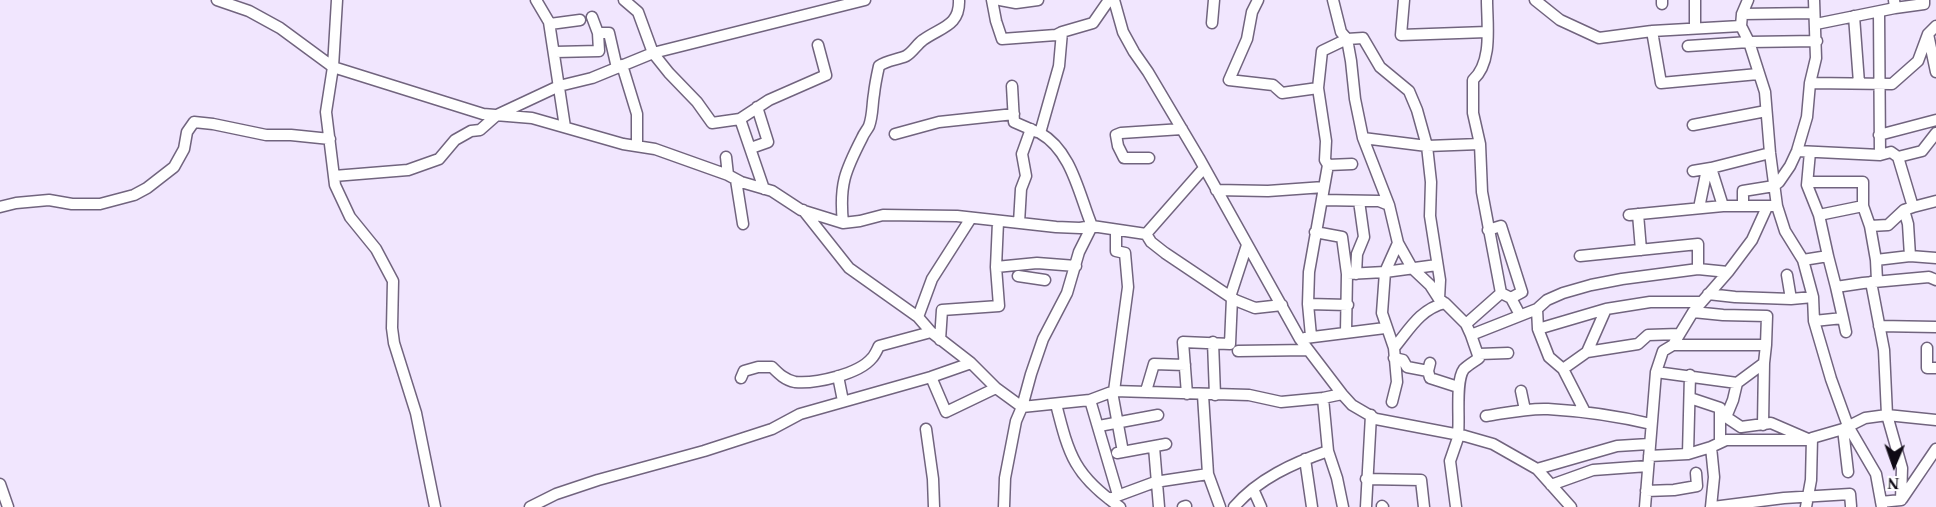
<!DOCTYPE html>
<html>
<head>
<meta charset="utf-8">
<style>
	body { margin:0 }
	#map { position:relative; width:1936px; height:507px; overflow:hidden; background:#f1e6fe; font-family:"Times New Roman",serif }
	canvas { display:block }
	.north { position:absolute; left:1864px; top:435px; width:60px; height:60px; -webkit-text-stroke:4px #fff; paint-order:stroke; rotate:182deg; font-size:16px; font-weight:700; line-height:24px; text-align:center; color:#0f0a14 }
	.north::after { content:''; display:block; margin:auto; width:21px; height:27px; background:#0f0a14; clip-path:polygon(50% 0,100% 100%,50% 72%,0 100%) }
</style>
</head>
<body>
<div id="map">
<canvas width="1936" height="507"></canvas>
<div class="north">N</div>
</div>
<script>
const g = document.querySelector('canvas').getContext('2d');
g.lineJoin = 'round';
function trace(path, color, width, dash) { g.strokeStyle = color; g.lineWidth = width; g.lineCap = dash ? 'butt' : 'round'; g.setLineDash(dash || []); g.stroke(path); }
const minor = new Path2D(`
	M217,0L249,11L280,28L333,67L483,114L532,118L623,144L655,149L728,175L741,182L772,191L801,210L843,223L860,221L883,215L957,216L1056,227L1080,228L1092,226L1146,234L1151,242L1165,253L1235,300L1255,308L1282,305
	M337,0L333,67L326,112L335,185L350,217L376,249L393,281L392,328L394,343L416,413L435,507
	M536,0L549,22L565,127
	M624,0L638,12L653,53L669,73L697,102L712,123L740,119
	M992,0L996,21L1002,39L1056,35L1062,32
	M1000,0L1016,3L1038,0
	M1114,0L1123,32L1134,52L1148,72L1199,158L1300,339L1342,394L1352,405L1376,419L1465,436L1493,444L1537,469L1571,507
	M1258,0L1252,12L1247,39L1229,80L1273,85L1282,93L1318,88
	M1404,0L1401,35L1487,32
	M1487,0C1487,25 1493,62 1473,80V113L1480,144L1482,192L1501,293L1511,298L1520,315
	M1535,0L1560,20L1599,38L1652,31L1741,26
	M1662,0V4
	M1748,0L1742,14L1741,26L1749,42L1765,92L1770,153L1777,206L1785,231L1803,260L1813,297L1814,321L1831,379L1848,426L1876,474L1882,507
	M1895,8L1924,4V0
	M1879,12L1880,155
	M1742,14L1814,13
	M1854,16L1859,83
	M1212,23L1214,0
	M550,24L580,20
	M1816,24L1895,8L1894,0
	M1695,28V0
	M1652,31L1661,83L1758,74
	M598,33H609L617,68
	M1928,34L1936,72
	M1688,46L1749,42L1817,41
	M555,52L599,51L598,33L592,17
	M622,65L637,114V145
	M1810,83L1892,84L1918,61L1928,34L1936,26
	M1012,86L1014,122L1037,132
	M1693,125L1766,111
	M895,134L939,122L1014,114
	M1879,135L1936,120
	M1363,138L1427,146L1480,144
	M751,148L768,142L757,107
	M1797,151L1880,155L1891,152L1898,157L1913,207L1936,201
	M1810,152L1807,185L1819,215
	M726,157L728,175
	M1898,157L1922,151L1936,133
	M1149,158H1124L1118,146L1116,135L1121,133L1182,129
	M1328,165L1352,164
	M1693,171L1711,168
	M334,176L408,170L439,159L455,140L471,131L480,130L497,115L559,86L592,78L653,53L865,0
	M736,180L743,224
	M1808,182H1863V206L1870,226L1876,260L1877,281
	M764,189L740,119L769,100L826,75L818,45
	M1216,190L1268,191L1324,187
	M1322,200L1379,201L1389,205
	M1723,206L1711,168L1770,153
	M1743,206V191L1774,186L1779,182L1790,166L1797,151L1807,117L1810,83L1816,58L1814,0
	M0,207L16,203L49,200L72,204H100L134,195L147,188L174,167L184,149L187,132L194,122L213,124L266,135H291L330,139
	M1699,208L1707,169
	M803,210L849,268L918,317L931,332L971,363L996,388L1022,407L1090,400L1114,391L1249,395L1281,402L1323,398L1342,394
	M1638,214L1641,250
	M1629,215L1723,206H1773
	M843,223C839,185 845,171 862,138C864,133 867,130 869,126C873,115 872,105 874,94C875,84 877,75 879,66C887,60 897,60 906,56C913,52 917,44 923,40C941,27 960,26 959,0
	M1019,223L1021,189L1026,176L1022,154L1031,129
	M1870,226L1888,225L1904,210
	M1488,230L1501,226L1522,292L1511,298
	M1315,232L1342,237L1347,274L1346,332
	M1146,234L1204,168
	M1398,243L1412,268L1430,285L1439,299L1446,304L1466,324L1471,335
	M1580,256L1698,244V269
	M1828,256L1819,215L1863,206
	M1910,256L1936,258
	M1803,260L1828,256L1836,287L1863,283L1929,277L1936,280
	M1876,260L1910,256L1908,224L1904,210L1913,207
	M996,267L1037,263L1076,266
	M1347,274L1385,272L1437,265
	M1356,274L1357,254L1364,237L1359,201
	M1018,276L1045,280
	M1871,282L1884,350L1887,415L1902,468L1901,500L1881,502
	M1708,294L1735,297L1791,299L1787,275
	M1230,297L1247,245
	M1791,299L1813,297
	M1308,304L1348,305
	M1537,309L1538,329L1549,357L1563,369L1585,412
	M1693,312L1723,315L1767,316L1766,345
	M918,317L932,279L971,218
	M1843,318L1846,332
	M1814,321L1843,318L1836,287
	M1466,324L1501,293
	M1879,326L1936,327
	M1538,329L1606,309
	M1311,336L1308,304L1309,272L1328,165L1325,160L1326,141L1318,88L1322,51L1347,39L1341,32L1333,0
	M1305,338L1385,328
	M940,340L942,310L999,306L996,267L998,222
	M1213,342L1215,395
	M1673,345H1766L1764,363L1763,425
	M1394,348C1409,330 1420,309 1445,303
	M1927,348V368H1936
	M1238,351L1308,350
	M1587,352L1606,309L1650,302H1701
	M1479,354L1508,353
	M1394,358L1403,360L1407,367L1428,371
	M1430,363L1428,371L1430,378L1458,387
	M1563,369L1587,352L1638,344L1648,335L1679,334
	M1656,372L1737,383L1733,400L1726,417L1741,427L1771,423L1808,439
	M838,376L843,401
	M931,377L946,412L996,388
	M741,378L744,371L758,367H772C779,374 785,380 795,382C816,384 859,374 872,358C875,355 877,350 879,346L931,332
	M1737,383L1764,363
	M1114,391L1128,287L1125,253L1116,251V231
	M1146,391L1154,364L1185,365
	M1521,391L1525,410
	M1112,392L1123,452
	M1187,394L1183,342L1230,344L1232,298
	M1203,395L1208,474L1220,507
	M1323,398L1328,451L1337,478L1343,507
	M1690,398L1720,408V442
	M1090,400L1118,495
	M1392,402L1397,382L1394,348L1382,313L1385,272L1398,243L1389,205L1363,138L1355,99L1351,61L1347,39L1363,38L1380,67L1409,91L1417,110L1427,146L1431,182L1430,216L1440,280L1439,299
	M1056,404C1069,456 1075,476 1120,507
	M1486,416C1506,413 1527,408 1548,409C1582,411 1618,416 1651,424
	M1099,426L1158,415
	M926,429L933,479L934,507
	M1843,429L1848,472
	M1458,435C1460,418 1455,381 1464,369C1468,365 1475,361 1479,358L1471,335L1537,309L1547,300L1563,293L1591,285L1622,279L1698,269L1728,272
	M1154,447L1159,507
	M1711,447L1714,477L1711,507
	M1117,453L1166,444
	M1688,454L1690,375
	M1649,456L1688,454L1711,447L1726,440H1806
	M1305,459L1312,507
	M1537,469L1617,446L1649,444
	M1366,479L1421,480L1424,507
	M0,484L8,507
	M1551,485L1593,470L1648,466
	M1253,489L1261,507
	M1646,491L1674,490L1697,486L1696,473
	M1109,499L1155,482L1208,474
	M1902,499L1936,449
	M1382,506L1383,507
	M530,507L556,494L598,480L704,451L772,429L800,414L931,377L971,363
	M1004,507L1005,478L1016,421L1022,407L1031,374L1043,339L1067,293L1079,252L1092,226C1079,195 1072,151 1040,133L1059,66L1062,32L1093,23L1109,0
	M1183,507L1186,506
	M1234,507C1258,479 1293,463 1328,451
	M1366,507L1371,415
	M1456,507L1450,461L1459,435
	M1645,507L1656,372L1663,351L1673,345L1693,312L1728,272L1752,240L1767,207
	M1713,507L1784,498L1850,494L1851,506
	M1806,507L1811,480L1812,438L1843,429L1865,418L1887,415L1936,420`);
trace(minor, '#71647e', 13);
trace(minor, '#fff', 10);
</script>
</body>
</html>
